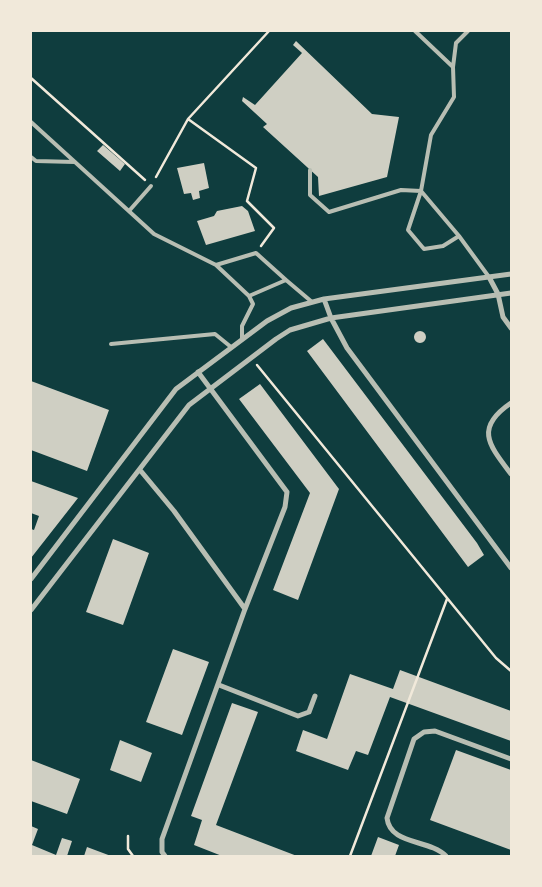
<!DOCTYPE html>
<html>
<head>
<meta charset="utf-8">
<style>
	body { margin:0 }
	#map { position:relative; width:542px; height:887px; overflow:hidden; background:#0f3d3e; font-family:"DejaVu Sans",sans-serif }
	canvas { display:block }
	.frame { position:absolute; inset:0; border:32px solid #f1e9da; pointer-events:none }
</style>
</head>
<body>
<div id="map">
<canvas width="542" height="887"></canvas>
<div class="frame"></div>
</div>
<script>
const g = document.querySelector('canvas').getContext('2d');
g.lineJoin = 'round';
function fill(path, color) { g.fillStyle = color; g.fill(path, 'evenodd'); }
function trace(path, color, width, dash) { g.strokeStyle = color; g.lineWidth = width; g.lineCap = dash ? 'butt' : 'round'; g.setLineDash(dash || []); g.stroke(path); }
fill(new Path2D(`
	M296,41L372,114L399,117L387,177L319,196L318,177L263,127L267,124L242,101L243,97L255,105L302,53L293,45Z
	M103,145L125,164L120,171L97,151Z
	M204,163L209,188L199,191L200,198L193,200L191,193L184,194L177,168Z
	M242,206L248,211L255,231L206,245L197,221L214,216L217,211Z
	M414 337a6 6 0 1 1 12 0a6 6 0 1 1-12 0Z
	M323,339L477,543L484,555L468,567L307,351Z
	M31,381L109,410L87,471L31,450Z
	M260,384L339,489L298,600L273,590L310,493L239,399Z
	M31,481L78,498L31,558V529L34,530L39,516L31,513Z
	M113,539L149,553L123,625L86,612Z
	M173,649L209,662L182,735L146,722Z
	M400,670L511,711V741L390,697L368,755L356,751L348,770L296,751L303,730L327,739L350,674L393,689Z
	M232,703L258,712L216,825L297,856H222L194,845L202,820L191,816Z
	M120,740L152,753L141,782L110,770Z
	M456,750L511,770V850L430,820Z
	M31,760L80,779L67,814L31,801Z
	M31,826L38,829L32,845L56,855L62,838L72,841L67,856H31Z
	M378,837L399,845L395,856H371Z
	M87,847L111,856H84Z`), '#cfcfc3');
trace(new Path2D(`
	M31,78L145,180
	M188,119L256,168L247,201L274,228L261,246
	M156,177L188,119L269,31
	M257,365L496,658L511,671
	M128,836V849L133,856
	M350,856L447,599`), '#f1e9da', 2.5);
trace(new Path2D(`
	M415,31L453,67
	M468,31L456,43L453,67L454,97L431,135L421,191L459,236L489,277
	M31,122L154,234L216,265
	M31,157L36,161L75,162
	M310,170V195L329,212L401,190L421,191L408,230L424,249L443,246L459,236
	M129,211L151,186
	M286,280L256,253L216,265L249,296L286,280L312,302
	M242,339V326L253,304L249,296
	M111,344L215,334L231,347`), '#b8beb3', 4);
trace(new Path2D(`
	M489,277L498,294L503,317L511,328
	M324,299L331,318L347,348L511,568
	M511,403C474,428 489,445 511,474
	M140,470L174,511L245,609
	M31,579L176,389L267,321L291,308L324,299L511,274
	M31,610L189,405L276,339L290,330L331,318L511,293
	M219,685L298,716L309,712L315,696
	M165,856L162,852V839L245,609L285,507L287,492L198,372
	M446,856C429,839 390,845 387,818L414,739L424,732L435,731L511,759`), '#b8beb3', 5);
</script>
</body>
</html>
